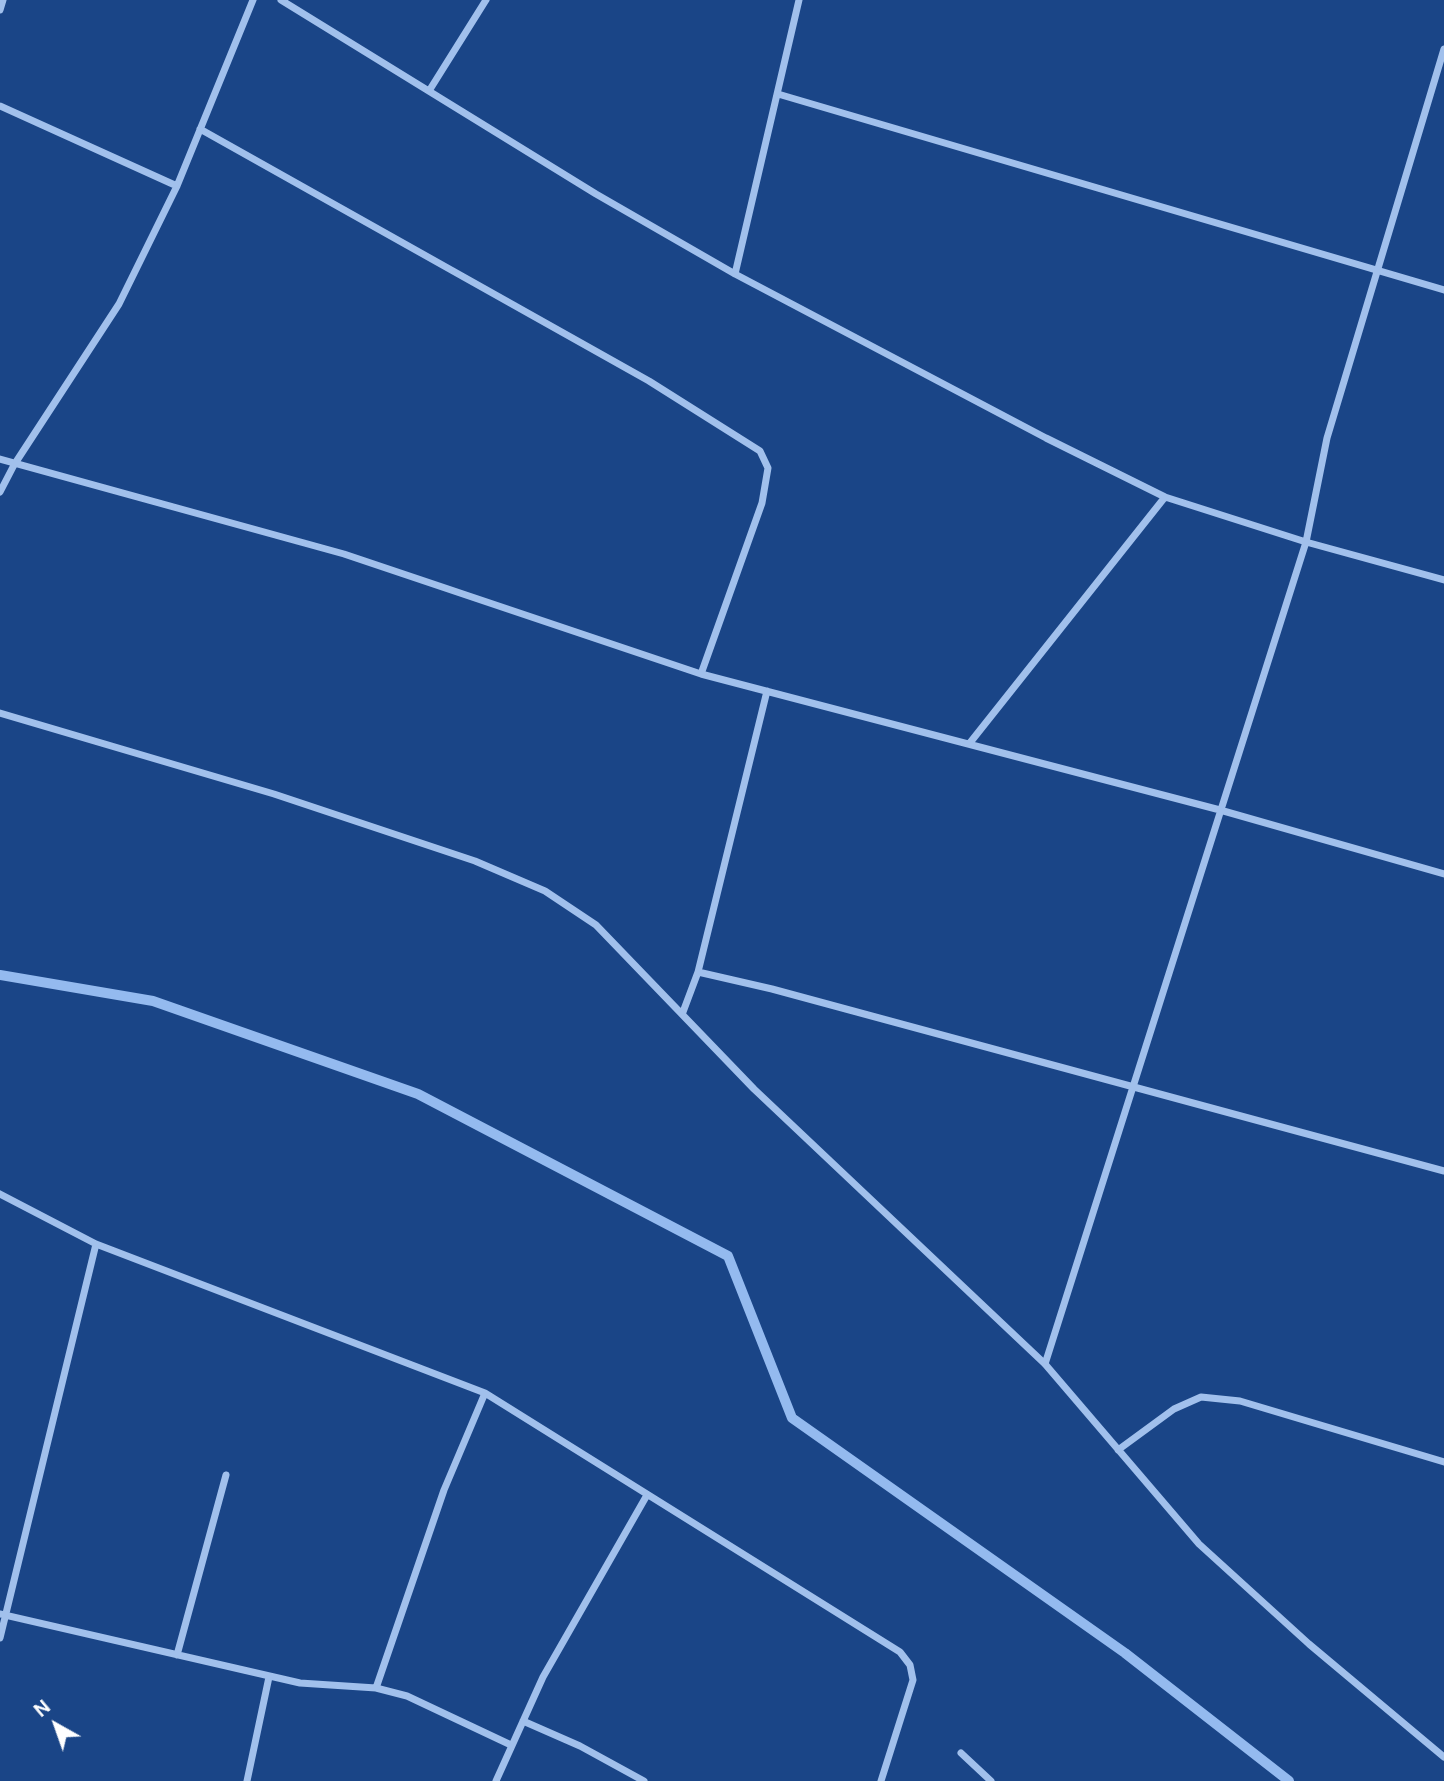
<!DOCTYPE html>
<html>
<head>
<meta charset="utf-8">
<style>
	body { margin:0 }
	#map { position:relative; width:1444px; height:1781px; overflow:hidden; background:#1a4587; font-family:"DM Sans",sans-serif }
	canvas { display:block }
	.north { position:absolute; left:21px; top:1690px; width:70px; height:70px; -webkit-text-stroke:5px #1a4587; paint-order:stroke; rotate:320deg; font-size:19px; font-weight:700; line-height:28px; text-align:center; color:#fff }
	.north::after { content:''; display:block; margin:auto; width:24px; height:32px; background:#fff; clip-path:polygon(50% 0,100% 100%,50% 72%,0 100%) }
</style>
</head>
<body>
<div id="map">
<canvas width="1444" height="1781"></canvas>
<div class="north">N</div>
</div>
<script>
const g = document.querySelector('canvas').getContext('2d');
g.lineJoin = 'round';
function trace(path, color, width, dash) { g.strokeStyle = color; g.lineWidth = width; g.lineCap = dash ? 'butt' : 'round'; g.setLineDash(dash || []); g.stroke(path); }
trace(new Path2D(`
	M0,975L153,1001L418,1094L728,1256L792,1418L1125,1653L1289,1781`), '#94baef', 10);
trace(new Path2D(`
	M281,0L596,194L735,274L1046,438L1165,497L1306,542L1444,580
	M0,10L3,0
	M429,91L486,0
	M778,94L1444,290
	M0,106L177,186
	M200,129L649,381L760,451L768,468L762,503L701,674
	M735,274L799,0
	M0,459L344,554L701,674L1220,810L1444,874
	M0,492L14,465L119,304L177,186L253,0
	M0,713L274,794L475,861L545,891L596,925L754,1089L1045,1364L1199,1544L1309,1644L1444,1757
	M969,744L1165,497
	M698,972L772,989L1444,1171
	M683,1012L698,972L767,691
	M0,1194L96,1244L485,1393L900,1652L910,1665L913,1680L881,1781
	M1045,1364L1306,542L1327,438L1444,49
	M1118,1450L1174,1409L1201,1397L1240,1401L1444,1462
	M0,1614L300,1683L376,1688L407,1696L511,1745
	M0,1638L96,1244
	M177,1655L226,1475
	M376,1688L444,1490L485,1393
	M523,1721L580,1746L644,1781
	M961,1753L991,1781
	M247,1781L269,1677
	M496,1781L543,1677L647,1495`), '#a1c0ec', 7);
</script>
</body>
</html>
